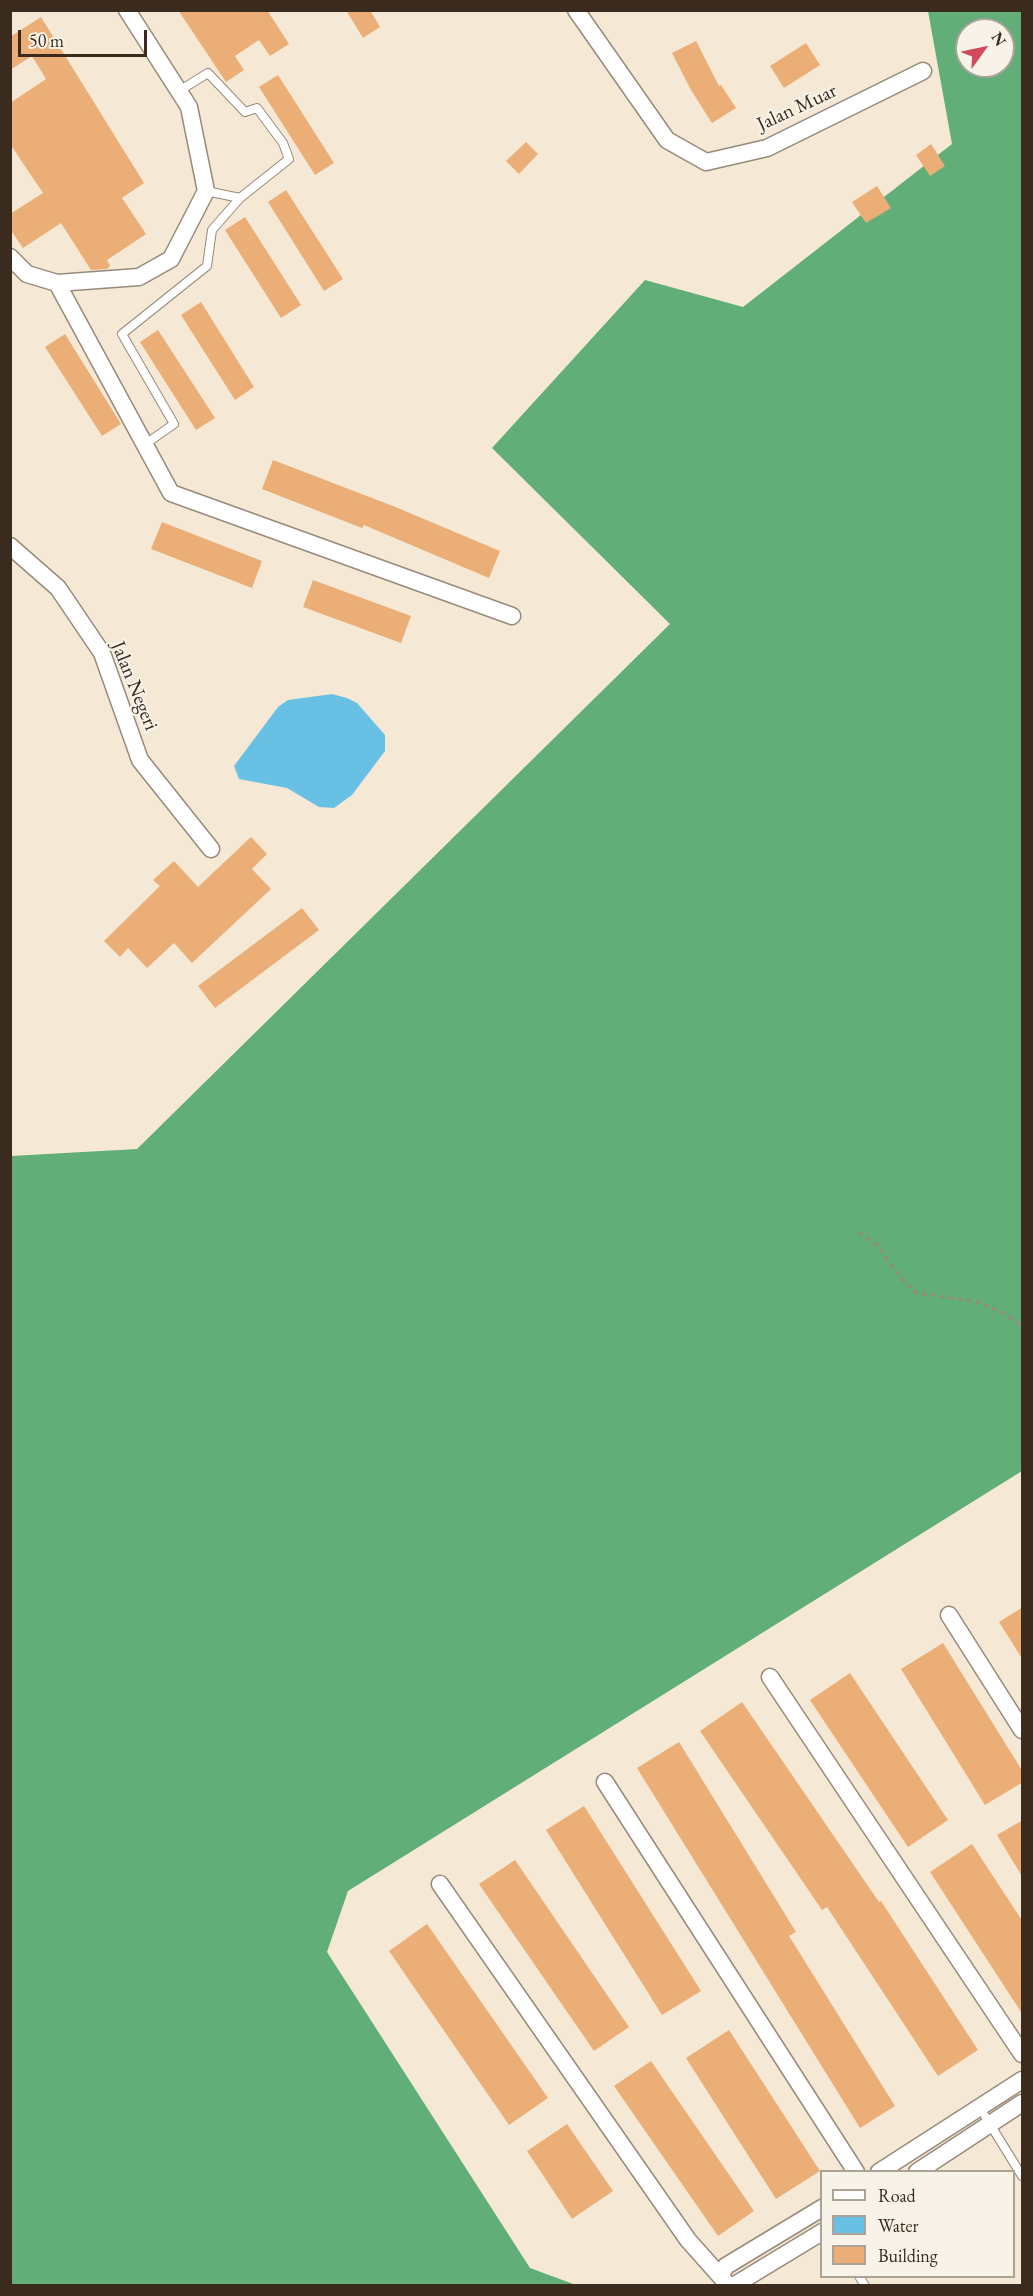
<!DOCTYPE html>
<html>
<head>
<meta charset="utf-8">
<style>
	body { margin:0 }
	#map { position:relative; width:1033px; height:2296px; overflow:hidden; background:#f5e9d6; font-family:"EB Garamond",serif }
	canvas { display:block }
	.frame { position:absolute; inset:0; border:12px solid #3b2a1e; pointer-events:none }
	.legend { position:absolute; left:820px; top:2170px; width:195px; height:108px; box-sizing:border-box; background:#f7f3e8; border:2px solid #aca397; margin:0; padding:8px 10px; list-style:none; font-size:18px; color:#3b2a1e }
	.legend li { display:flex; align-items:center; gap:12px; height:30px }
	.legend b { width:30px; border:2px solid #aca397 }
	.north { position:absolute; left:955px; top:18px; width:60px; height:60px; box-sizing:border-box; background:#f7f3e8; border:2px solid #aca397; border-radius:50%; rotate:57deg; font-size:16px; font-weight:700; line-height:24px; text-align:center; color:#3b2a1e }
	.north::after { content:''; display:block; margin:auto; width:21px; height:27px; background:#d1495b; clip-path:polygon(50% 0,100% 100%,50% 72%,0 100%) }
	.scale { position:absolute; left:18px; top:30px; width:129px; height:27px; box-sizing:border-box; border:3px solid #3b2a1e; border-top:0; padding-left:8px; font-size:18px; line-height:21px; white-space:nowrap; color:#3b2a1e; -webkit-text-stroke:4px #f7f3e8; paint-order:stroke }
</style>
</head>
<body>
<div id="map">
<canvas width="1033" height="2296"></canvas>
<div class="frame"></div>
<ul class="legend">
<li><b style="height:8px;background:#fff"></b>Road</li>
<li><b style="height:16px;background:#68c1e5"></b>Water</li>
<li><b style="height:16px;background:#eaae76"></b>Building</li>
</ul>
<div class="north">N</div>
<div class="scale">50 m</div>
</div>
<script>
const g = document.querySelector('canvas').getContext('2d');
g.lineJoin = 'round';
function fill(path, color) { g.fillStyle = color; g.fill(path, 'evenodd'); }
function trace(path, color, width, dash) { g.strokeStyle = color; g.lineWidth = width; g.lineCap = dash ? 'butt' : 'round'; g.setLineDash(dash || []); g.stroke(path); }
function label(font, color, halo, rows, align = 'center') {
  g.font = font + ' "EB Garamond",serif'; g.lineWidth = 4.5; g.setLineDash([]); g.textBaseline = 'middle'; g.strokeStyle = halo; g.fillStyle = color; for (const [text, x, y, turn = 0] of rows) {
    g.save(); g.translate(x, y); g.rotate((+turn || 0) * Math.PI / 180); g.textAlign = isNaN(turn) ? turn : align; if (halo) g.strokeText(text, 0, 0); g.fillText(text, 0, 0); g.restore();
  }
}
fill(new Path2D(`
	M928,11H1022V1471L348,1891L327,1952L530,2268L576,2285L11,2286V1156L137,1149L670,624L492,448L645,280L743,307L952,144ZM967,30H1003V66H967Z`), '#61ae78');
fill(new Path2D(`
	M332,694L347,698L357,703L385,735V751L352,795L334,808L319,807L287,788L239,779L234,766L278,707L288,700Z`), '#68c1e5');
fill(new Path2D(`
	M178,10H267L289,44L270,56L259,40L235,56L244,70L226,82Z
	M346,10H370L380,27L363,38Z
	M41,17L144,183L122,198L146,234L107,260L110,266L107,269L91,270L61,223L23,248L10,229V214L43,193L10,144V103L46,79L32,56L10,70V37Z
	M696,41L719,86L721,85L736,108L712,123L691,90L672,53Z
	M806,43L820,65L784,88L770,66Z
	M278,75L334,163L315,175L259,87Z
	M526,142L538,154L519,174L506,161Z
	M931,144L945,166L930,176L916,155Z
	M877,186L891,208L866,223L852,202Z
	M286,190L343,279L324,291L268,202Z
	M245,217L301,305L281,318L225,230Z
	M201,302L254,387L235,400L181,315Z
	M158,330L215,418L196,430L140,342Z
	M65,334L121,424L102,436L45,347Z
	M273,460L393,506L500,551L489,578L364,525L362,528L262,489Z
	M162,522L262,561L252,588L151,549Z
	M313,580L411,616L401,643L303,607Z
	M251,837L267,854L252,869L271,889L192,963L174,943L147,968L128,948L120,957L104,941L160,886L153,880L174,861L198,887Z
	M302,908L319,930L215,1008L198,986Z
	M1023,1607V1660L999,1622Z
	M943,1643L1023,1772V1782L985,1805L901,1669Z
	M850,1673L948,1820L908,1847L810,1700Z
	M742,1702L879,1902L881,1901L978,2050L938,2076L827,1907L822,1910L700,1731Z
	M679,1742L796,1932L789,1936L895,2106L860,2128L637,1768Z
	M584,1806L701,1991L662,2015L546,1830Z
	M1023,1820V1878L997,1835Z
	M972,1844L1023,1922V2015L930,1872Z
	M515,1860L629,2027L594,2051L479,1884Z
	M427,1924L548,2098L509,2125L389,1951Z
	M729,2030L820,2171L776,2199L686,2058Z
	M651,2061L754,2211L718,2236L614,2086Z
	M567,2124L613,2191L572,2219L527,2151Z`), '#eaae76');
const service = new Path2D(`
	M179,91L208,73L245,112L257,108L283,143L289,159L240,198L206,191
	M144,445L174,424L122,334L207,266L212,230L240,198
	M980,2108L1022,2176
	M859,2276L865,2286`);
const minor = new Path2D(`
	M576,10L667,140L706,162L767,148L923,71
	M10,257L27,274L57,283L139,277L171,259L206,191L189,107L127,10
	M57,283L171,493L512,616
	M10,546L58,588L102,653L140,760L211,849
	M949,1615L1022,1730
	M770,1677L1022,2054
	M605,1782L856,2172
	M440,1884L688,2240L729,2286
	M879,2172L1022,2080
	M917,2172L1022,2103
	M720,2275L726,2266L822,2208
	M733,2286L822,2232`);
trace(service, '#988a7a', 10);
trace(minor, '#988a7a', 19);
trace(new Path2D(`
	M859,1233L876,1244L904,1282L917,1293L978,1302L1004,1313L1022,1326`), '#988a7a', 3, [4.5, 4.5]);
trace(service, '#fff', 8);
trace(minor, '#fff', 16);
label('20px', '#3b2a1e', '#f7f3e8', [
	["Jalan Muar",797,108,-25],
	["Jalan Negeri",134,686,68]
]);
</script>
</body>
</html>
